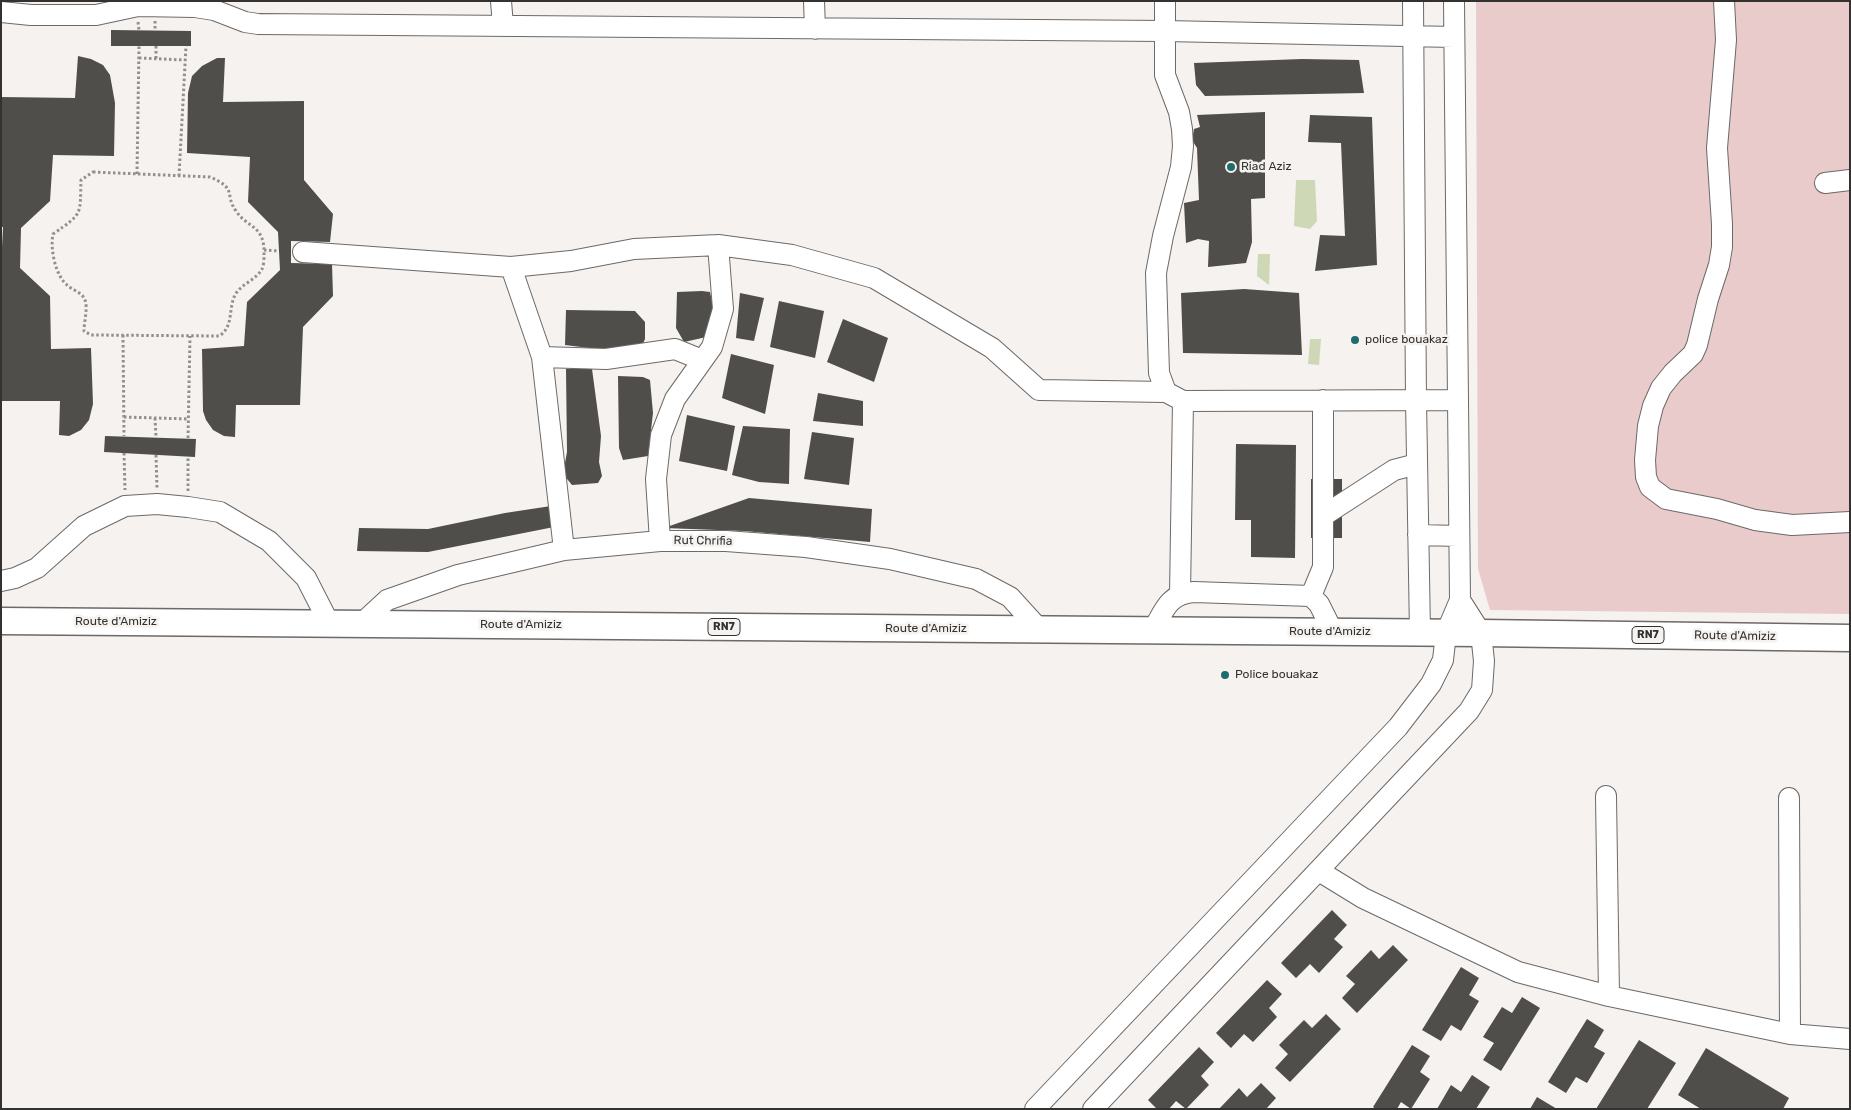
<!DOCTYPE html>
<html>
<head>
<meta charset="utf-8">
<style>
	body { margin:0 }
	#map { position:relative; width:1851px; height:1110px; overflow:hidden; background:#f5f2ef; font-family:Rubik,sans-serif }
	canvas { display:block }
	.frame { position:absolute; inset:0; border:2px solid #333231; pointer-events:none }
</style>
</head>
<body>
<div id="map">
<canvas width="1851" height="1110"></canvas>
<div class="frame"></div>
</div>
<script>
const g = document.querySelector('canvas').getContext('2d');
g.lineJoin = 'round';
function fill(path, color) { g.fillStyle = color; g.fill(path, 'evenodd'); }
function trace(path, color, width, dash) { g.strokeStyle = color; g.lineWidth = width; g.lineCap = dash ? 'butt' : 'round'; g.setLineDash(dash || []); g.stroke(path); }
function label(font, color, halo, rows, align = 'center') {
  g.font = font + ' Rubik,sans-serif'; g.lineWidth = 5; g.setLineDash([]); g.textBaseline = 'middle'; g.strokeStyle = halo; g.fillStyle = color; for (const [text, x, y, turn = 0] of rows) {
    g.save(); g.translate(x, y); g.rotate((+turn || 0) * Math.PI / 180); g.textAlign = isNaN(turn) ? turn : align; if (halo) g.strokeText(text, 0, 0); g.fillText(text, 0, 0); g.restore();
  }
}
fill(new Path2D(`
	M1476,1H1850V614L1490,610L1478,569Z`), '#eacbcb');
fill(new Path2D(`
	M1296,180H1315L1317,221L1310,229L1294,226Z
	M1258,254H1270L1269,285L1257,276Z
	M1310,339H1321L1319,365L1308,364Z`), '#ced8b7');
fill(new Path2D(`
	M111,30L191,31V46H111Z
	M78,56L91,59L103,65L110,75L115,103L114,156L53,155L50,201L21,228L20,268L50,296L51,349L91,348L93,404L89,420L81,430L69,436L59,435L60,401H1V267L3,227H1V97L75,98Z
	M217,58H225L223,102L304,101V180L333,214L330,242L291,241V263L332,264L333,296L303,327L300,405H236L235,437L224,436L213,430L206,420L203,411L202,349L244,346L247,302L280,270L278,232L248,202L250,157L187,153L188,93L192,76L202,66Z
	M1302,59L1359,60L1364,93L1205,96L1196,85L1194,63Z
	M1265,112V198L1251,199L1252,242L1246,263L1208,267L1209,241L1198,239L1186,243L1184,203L1199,200L1197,148L1192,140L1194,129L1200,127L1197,115Z
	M1310,115L1372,117L1377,265L1315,271L1320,235L1345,236L1341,143L1308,142Z
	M1244,289L1299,293L1302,355L1183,353L1181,293Z
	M702,291L710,292L713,307L711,336L684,342L676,328L677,292Z
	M740,293L764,298L754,341L736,338Z
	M779,301L824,311L815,358L770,347Z
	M566,310L635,311L645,322V339L642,346L597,349L565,345Z
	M843,319L888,338L874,382L827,362Z
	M731,354L774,365L765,414L722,398Z
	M566,369H592L601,436L599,462L602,476L598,483L572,485L563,474L567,452Z
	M618,376L643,377L650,380L653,413L648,456L623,460L619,448Z
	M818,393L863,401V426L813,421Z
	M687,415L735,426L727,471L679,461Z
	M743,426L790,429L789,484L759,482L732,475Z
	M812,432L854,438L849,485L804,479Z
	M105,436L196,439L195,457L104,452Z
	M1236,444L1296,445L1295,558L1251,557V520H1235Z
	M1311,479H1342V538H1311Z
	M749,498L872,509L870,542L744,531L664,528Z
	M551,506L554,527L428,552L357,551L359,528L428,529L505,513Z
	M1332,910L1347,925L1334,939L1343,947L1319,973L1310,964L1296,978L1281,963Z
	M1393,945L1408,960L1357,1013L1342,998L1355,984L1346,976L1371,950L1379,959Z
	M1461,967L1479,978L1469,995L1479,1001L1461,1031L1451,1025L1441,1041L1422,1030Z
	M1267,980L1282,994L1269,1008L1277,1017L1253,1042L1244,1034L1231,1048L1216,1033Z
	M1522,997L1540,1008L1501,1071L1483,1060L1494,1043L1483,1037L1502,1007L1512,1013Z
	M1326,1014L1341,1029L1290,1082L1275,1068L1288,1054L1279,1045L1304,1020L1312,1028Z
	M1587,1019L1604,1030L1594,1047L1605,1053L1587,1083L1576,1077L1566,1093L1548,1082Z
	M1639,1040L1676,1063L1647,1109H1596Z
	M1412,1045L1430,1056L1420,1072L1430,1079L1411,1109L1401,1102L1397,1109H1376L1373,1107Z
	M1199,1047L1214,1062L1201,1076L1209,1085L1186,1109L1176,1101L1169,1109H1157L1148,1100Z
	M1706,1048L1789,1098L1783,1109H1701L1678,1095Z
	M1472,1075L1490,1087L1476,1109H1437L1451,1085L1461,1092Z
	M1261,1083L1276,1098L1266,1109H1219L1239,1088L1247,1097Z
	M1537,1097L1557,1109H1530Z`), '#4f4e4b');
const minor = new Path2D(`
	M501,1L503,26
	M814,1L815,29
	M1165,1V75L1179,112L1182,129L1183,146L1181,167L1163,236L1156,273L1159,373L1166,392
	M1413,1L1416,400L1420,633
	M1724,1L1726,40L1717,148L1722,224V247L1719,265L1708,299L1697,345L1693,354L1673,373L1661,388L1653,406L1648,426L1645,460L1646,477L1650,487L1666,499L1717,509L1755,520L1792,525L1850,522
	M1,12L31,15H96L138,6L195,7L214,10L245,22L258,24L1165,31L1454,37
	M1825,183L1850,180
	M303,252L511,267L571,261L634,249L718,245L792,255L874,278L992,348L1039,390L1166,392L1183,401L1458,400
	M511,267L542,357L564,550
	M542,357L606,359L675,349L702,360
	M1323,516L1394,470L1417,464
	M1418,535L1459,536
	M660,541L656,479L661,435L675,399L712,347L723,309L718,245
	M1,581L15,578L37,568L84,526L125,506L157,504L188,507L220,512L269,541L306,578L329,623
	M1180,595L1183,401
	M1311,596L1323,567V400
	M361,624L387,600L458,575L564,550L660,541H726L806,547L890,559L976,579L1010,597L1040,630
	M1153,630C1164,611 1168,594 1194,592L1311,596L1319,604L1333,632
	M1606,796L1609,996
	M1789,798L1790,1034
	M1319,871L1363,898L1518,972L1609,996L1790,1034L1850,1039
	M1035,1109L1398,727L1431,684L1443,660L1446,633L1460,600L1454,1
	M1093,1109L1469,711L1482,690L1484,661L1481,633L1460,600`);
const major = new Path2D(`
	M1,621L1481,633L1850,638`);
trace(minor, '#6c6967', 22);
trace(major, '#6c6967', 29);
trace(new Path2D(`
	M155,21V31
	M138,22L139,30
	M156,46V59
	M139,58L185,60
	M93,172L210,177C238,189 224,194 236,211C247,228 265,225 264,254C264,258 264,265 262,269C256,280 241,284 235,295C228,309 234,327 219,336L91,335L84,331C84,322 88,308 85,300C82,292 72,290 67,285C55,275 50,248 53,234C83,213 80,216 81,180Z
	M137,174L139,46
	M179,176L186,46
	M264,250L279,251
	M123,335L124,436
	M124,417L189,419
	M155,418L156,437
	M188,438L190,336
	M124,453L125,490
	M156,455L157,488
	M188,491V457`), '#92908e', 3, [2.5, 2.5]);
trace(minor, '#fff', 20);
trace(major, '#fff', 26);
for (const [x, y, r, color] of [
	[1231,167,5,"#1f6c6e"],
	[1355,340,5,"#1f6c6e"],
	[1225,675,5,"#1f6c6e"]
]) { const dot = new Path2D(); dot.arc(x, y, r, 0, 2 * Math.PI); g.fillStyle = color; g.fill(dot); trace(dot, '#f5f2ef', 2); }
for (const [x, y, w] of [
	[724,627,32],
	[1648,635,32]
]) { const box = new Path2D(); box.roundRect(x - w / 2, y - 8.5, w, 17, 4); g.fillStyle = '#f5f2ef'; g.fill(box); trace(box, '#333231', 1); }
label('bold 11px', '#333231', null, [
	["RN7",724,627],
	["RN7",1648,635]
]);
label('12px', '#333231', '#f5f2ef', [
	["Riad Aziz",1241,167],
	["police bouakaz",1365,340],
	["Police bouakaz",1235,675]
], 'left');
label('12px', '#333231', '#f5f2ef', [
	["Rut Chrifia",703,541,1],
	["Route d'Amiziz",116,622],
	["Route d'Amiziz",521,625],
	["Route d'Amiziz",926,629],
	["Route d'Amiziz",1330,632],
	["Route d'Amiziz",1735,636,1]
]);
</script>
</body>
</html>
